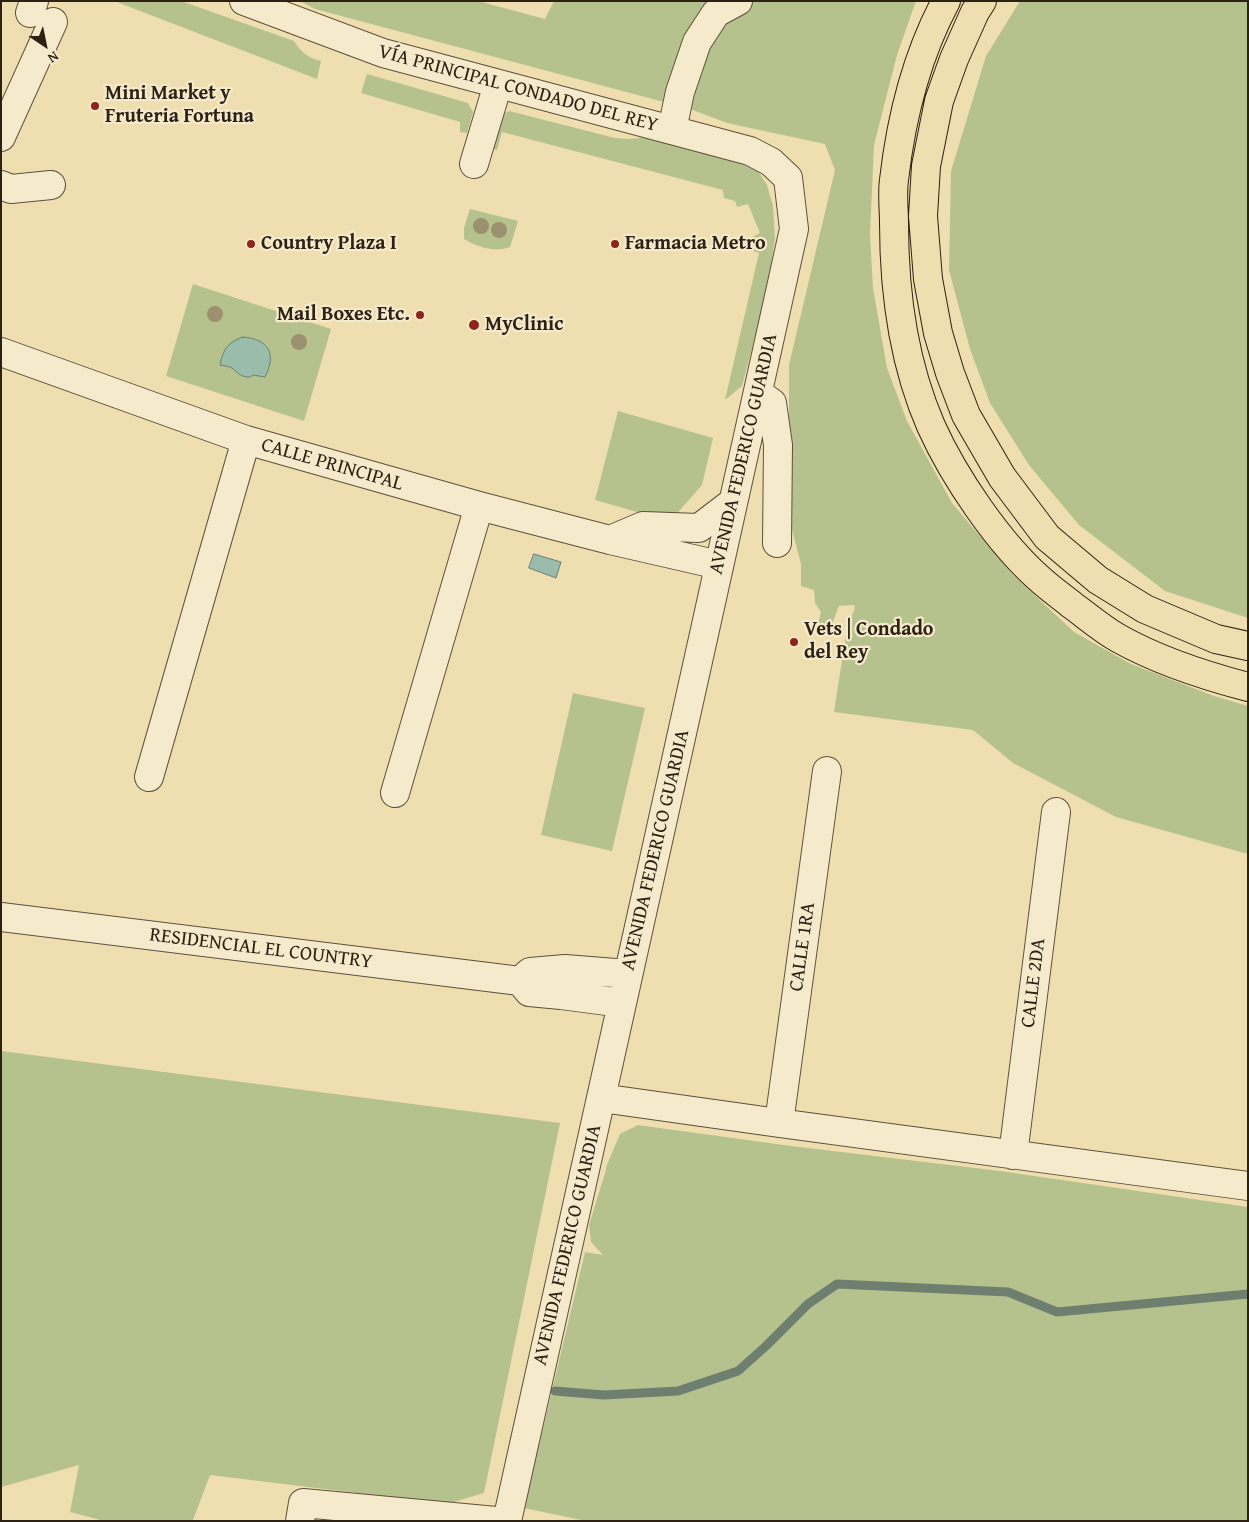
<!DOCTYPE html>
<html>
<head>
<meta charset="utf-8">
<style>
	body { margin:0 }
	#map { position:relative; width:1249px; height:1522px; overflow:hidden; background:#efdfb0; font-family:"Gentium Book Plus",serif }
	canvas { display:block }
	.frame { position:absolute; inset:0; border:2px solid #2d2114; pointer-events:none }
	.north { position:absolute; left:20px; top:20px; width:50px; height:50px; -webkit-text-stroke:4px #f5eacc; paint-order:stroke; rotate:146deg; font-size:14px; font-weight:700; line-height:20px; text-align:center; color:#2d2114 }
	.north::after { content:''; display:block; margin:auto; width:18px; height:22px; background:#2d2114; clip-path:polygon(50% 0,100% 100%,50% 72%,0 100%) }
</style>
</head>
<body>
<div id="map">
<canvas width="1249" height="1522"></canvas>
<div class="frame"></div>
<div class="north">N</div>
</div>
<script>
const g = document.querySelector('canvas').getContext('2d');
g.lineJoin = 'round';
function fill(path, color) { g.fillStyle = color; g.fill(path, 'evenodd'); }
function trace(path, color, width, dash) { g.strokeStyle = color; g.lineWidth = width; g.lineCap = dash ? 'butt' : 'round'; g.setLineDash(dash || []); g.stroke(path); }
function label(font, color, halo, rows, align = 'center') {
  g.font = font + ' "Gentium Book Plus",serif'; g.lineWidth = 4.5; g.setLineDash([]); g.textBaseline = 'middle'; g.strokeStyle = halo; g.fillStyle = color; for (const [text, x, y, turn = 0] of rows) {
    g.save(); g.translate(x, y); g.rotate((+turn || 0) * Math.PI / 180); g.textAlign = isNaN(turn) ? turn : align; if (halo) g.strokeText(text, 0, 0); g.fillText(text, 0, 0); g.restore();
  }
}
fill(new Path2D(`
	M114,1L184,2L294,41C301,52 308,58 321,61L317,79Z
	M300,1H478L545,19L554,1H916L897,55L874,145L870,235L873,288L887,368L907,421L952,503L1013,575L1074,632L1131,664L1214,696L1248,706V854L1116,817L1013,763L973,730L834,712L847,628L855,608L854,605L839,606L831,627L818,624L821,612L815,603L814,590L801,586V564L789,518V365L835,170L825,144L727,123L690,109L315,9Z
	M1020,1H1248V618L1165,591L1079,525L1029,465L990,403L970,349L949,270L951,171L986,56Z
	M367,74L468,103L473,112L467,133L460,132V122L361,93Z
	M509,111L615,138L629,139L649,137L745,163L758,171L767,185L773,206L775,239L766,295L742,386L725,400L759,253L746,249L743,245L746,240L760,233L748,204L737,207L735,201L724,198L723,190L502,132L497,150L490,148L499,116Z
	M470,209L518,221L510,247C496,253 477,247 464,239V228Z
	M193,284L331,329L304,421L166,376Z
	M618,411L713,438L702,485L674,517L653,512H637L595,500Z
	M573,693L645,708L612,851L541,835Z
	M1,1051L560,1123L484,1493L447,1504L210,1475L193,1520L104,1521L70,1512L79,1465L1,1487Z
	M638,1125L791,1146L1000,1171L1248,1207V1521H586L524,1508L585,1252L603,1255L591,1242L589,1225L606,1170V1167L620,1134Z`), '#b5c28e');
const water = new Path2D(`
	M243,337C269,339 277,354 265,377L253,375L250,377C241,377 239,374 232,368C229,366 224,366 220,365C223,349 228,342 243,337Z
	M534,554L561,562L556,578L529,568Z`);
fill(water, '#9abdab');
trace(water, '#6e7f6f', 1);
trace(new Path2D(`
	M555,1391L604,1395L678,1391L738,1371L766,1346L808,1304L837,1284L1008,1292L1057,1312L1248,1294`), '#6e7f6f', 9);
const minor = new Path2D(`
	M244,1L383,53L750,151L771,162L788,178L794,229L507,1521
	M30,13L34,1
	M672,130L680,92L697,42L716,13L738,1
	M1,137L53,22
	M474,164L498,84
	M1,185L11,189L51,185
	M1,352L246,440L479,506L610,540L719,565
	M758,393L772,403L778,445L777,543
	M610,540L643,526L699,528L733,502
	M149,777L246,440
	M395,793L479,506
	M1,917L520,981L529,992L561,995L622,1003
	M520,981L530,972L565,969L628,974
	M601,1098L779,1123L1248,1186
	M779,1123L827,771
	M1013,1155L1056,812
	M300,1521L303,1503L496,1521`);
const highway = new Path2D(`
	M946,1C917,55 901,119 894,180C892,194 894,209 894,223C894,293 903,362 931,426C954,477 999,544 1042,581C1051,589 1062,597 1072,605C1087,616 1102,629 1118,638C1155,659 1206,676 1248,687
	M982,1L975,12L954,59L939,101L926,166L923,216L928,279L938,333L950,373L966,415L1002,477L1047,537L1098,580L1145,609L1216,639L1248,646`);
trace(minor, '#5e503b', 30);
trace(highway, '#2d2114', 30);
trace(minor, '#f5eacc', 28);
trace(highway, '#efdfb0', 28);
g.fillStyle = '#9b916f';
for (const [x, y] of [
	[481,226],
	[499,230],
	[215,314],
	[299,342]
]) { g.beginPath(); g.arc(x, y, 8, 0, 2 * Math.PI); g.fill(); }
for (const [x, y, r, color] of [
	[95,106,5,"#8f2418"],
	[251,244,5,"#8f2418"],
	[615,244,5,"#8f2418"],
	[420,315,5,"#8f2418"],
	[474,325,6,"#8f2418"],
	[794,642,5,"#8f2418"]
]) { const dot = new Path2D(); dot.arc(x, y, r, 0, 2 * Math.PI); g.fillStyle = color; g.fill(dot); trace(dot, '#f5eacc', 2); }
label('20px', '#2d2114', '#f5eacc', [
	["VÍA PRINCIPAL CONDADO DEL REY",518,89,15],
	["AVENIDA FEDERICO GUARDIA",744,454,-77],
	["CALLE PRINCIPAL",332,465,16],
	["AVENIDA FEDERICO GUARDIA",656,850,-77],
	["CALLE 1RA",803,947,-82],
	["RESIDENCIAL EL COUNTRY",261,949,7],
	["CALLE 2DA",1034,983,-83],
	["AVENIDA FEDERICO GUARDIA",568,1245,-77]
]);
label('bold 20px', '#2d2114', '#f5eacc', [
	["Mini Market y",105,94],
	["Fruteria Fortuna",105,117],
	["Country Plaza I",261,244],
	["Farmacia Metro",625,244],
	["Mail Boxes Etc.",410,315,"right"],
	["MyClinic",485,325],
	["Vets | Condado",804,630],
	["del Rey",804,653]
], 'left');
</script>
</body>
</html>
